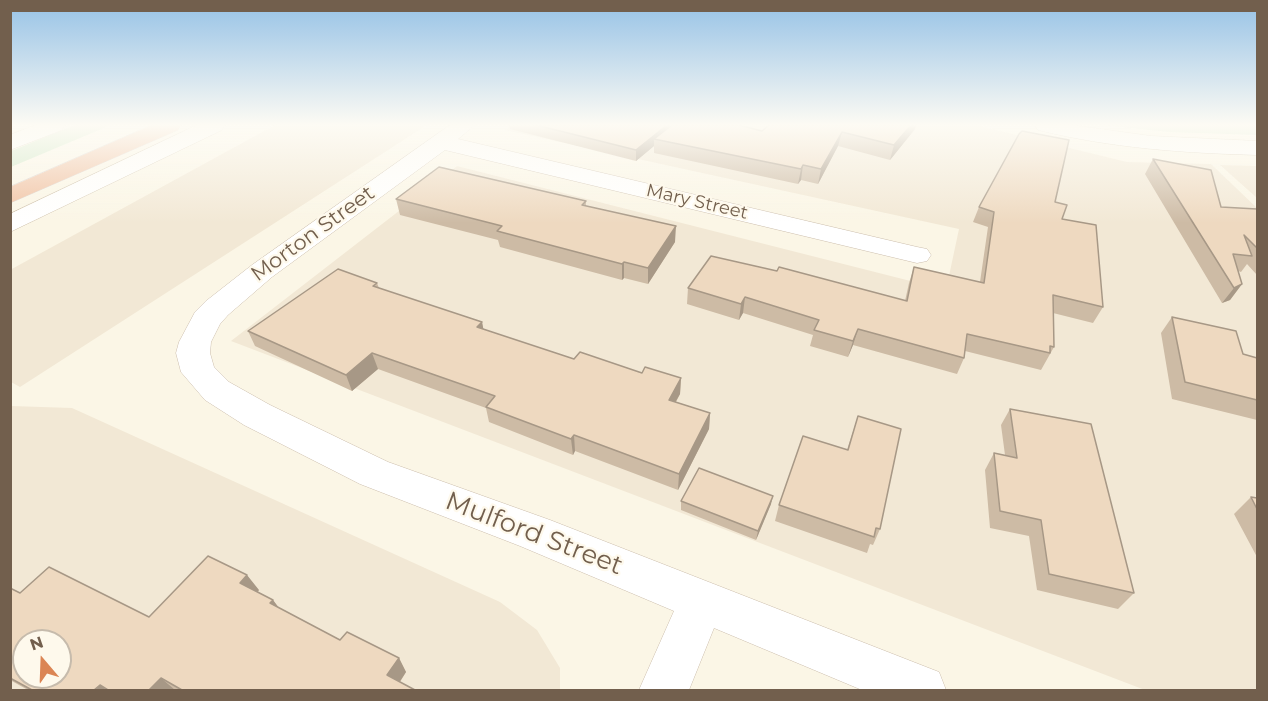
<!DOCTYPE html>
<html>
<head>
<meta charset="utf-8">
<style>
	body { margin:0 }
	#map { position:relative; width:1268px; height:701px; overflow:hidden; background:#fbf6e6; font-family:Montserrat,sans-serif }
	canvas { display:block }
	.frame { position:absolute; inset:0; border:12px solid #725f4d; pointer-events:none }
	.north { position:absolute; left:12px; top:629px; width:60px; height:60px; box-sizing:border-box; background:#fef9ec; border:2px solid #c6bbac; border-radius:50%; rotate:341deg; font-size:16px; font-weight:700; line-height:24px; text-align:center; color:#725f4d }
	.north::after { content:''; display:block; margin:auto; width:21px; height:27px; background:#db8554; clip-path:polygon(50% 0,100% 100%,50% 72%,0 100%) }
</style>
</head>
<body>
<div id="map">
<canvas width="1268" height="701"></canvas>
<div class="frame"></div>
<div class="north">N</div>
</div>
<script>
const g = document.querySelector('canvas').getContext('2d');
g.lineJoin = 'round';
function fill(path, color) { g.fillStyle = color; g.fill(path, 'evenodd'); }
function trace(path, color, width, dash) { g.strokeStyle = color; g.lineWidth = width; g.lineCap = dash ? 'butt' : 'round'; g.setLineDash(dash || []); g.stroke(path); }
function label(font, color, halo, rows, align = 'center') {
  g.font = font + ' Montserrat,sans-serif'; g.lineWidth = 4.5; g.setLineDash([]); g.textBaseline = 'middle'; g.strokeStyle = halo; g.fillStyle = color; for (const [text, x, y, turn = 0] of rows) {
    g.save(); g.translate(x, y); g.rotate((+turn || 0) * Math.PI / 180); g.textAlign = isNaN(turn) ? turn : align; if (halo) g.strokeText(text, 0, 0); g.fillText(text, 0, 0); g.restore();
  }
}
fill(new Path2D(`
	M275,125H427L20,387L11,382L10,270Z
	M512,125H976L1127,162L1211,164L1257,208V690H1145L231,341L457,166L946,290L959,229L505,130Z
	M1220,165L1257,166V198Z
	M11,406L72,408L500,602L537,630L560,668V690H11ZM24,641H60V677H24Z`), '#f2e8d5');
fill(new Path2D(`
	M75,125H111L11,167V151Z
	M1101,125H1257V135L1170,132Z`), '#cee7c6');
const minor = new Path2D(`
	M450,125H475L458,139L917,247L927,249L931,255L927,261L917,263L445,150L272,277L228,315L220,324L211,342L210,353L214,367L229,382L270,405L388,462L550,520L921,665L939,672L946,690H862L714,628L689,690H639L674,611L520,546L360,484L244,425L205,400L181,372L176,353L179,342L195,312L206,301L252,265Z`);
const secondary = new Path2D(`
	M36,125H65L62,130L10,150V135Z
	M197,125H225L222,130L10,232V214Z
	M1035,125H1072L1151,136L1258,141V155C1183,153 1111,148 1038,130Z`);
const motorway = new Path2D(`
	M152,125H181L178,130L10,203V187Z`);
trace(minor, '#ccbead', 1);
trace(secondary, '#cec0ab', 1);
trace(motorway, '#dad5d1', 1);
fill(minor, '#fff');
fill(secondary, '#fff');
fill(motorway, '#f0c1a2');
fill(new Path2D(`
	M509,125H670V126L762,131L769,125H916L915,129L890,160L838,146L818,184L801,180L798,184L654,153V146L636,161L510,129Z
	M1153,159L1221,207L1257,209V275L1247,264L1241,272L1238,271L1242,284L1230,300L1222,303L1145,174Z
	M396,199L586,201V206L675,242L648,284L624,278L622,280L500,247L498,240L400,215Z
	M1055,202L1062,219L1103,307L1093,323L1053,313L1054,347L1041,370L965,351L964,358L957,374L853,345L848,357L810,346L813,335L743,313L739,320L687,304L688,288L905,301L909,283L914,267L980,282L988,227L973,222L979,207Z
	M377,283L379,288L482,322L483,329L574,359L642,373L681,378L680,394L676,402L710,413L709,429L678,490L575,451L573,455L489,422L486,408L378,369L352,391L255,346L248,331Z
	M1172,317L1243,354L1257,358V420L1172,399L1161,333Z
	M1010,409L1134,593L1118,609L1037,590L1029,536L990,528L985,470L994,453L1005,455L1001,425Z
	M858,416L880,529L873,545L870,544L867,553L775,521L779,505L847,450Z
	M1251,497L1257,498V557L1234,514Z
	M681,501L771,504L756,540L681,510Z
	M10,588L20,593L149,617L259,590L258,592L273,600L279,608L340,640L399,658L406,672L400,682L415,690H28L10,680Z`), '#cdbba5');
fill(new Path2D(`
	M667,125H670V133L654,139V146L636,161V150Z
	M911,125H916L915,129L890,160L894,145Z
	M842,132L838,146L818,184L821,169Z
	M803,165L801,180L798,184L801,169Z
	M676,226L675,242L648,284V268Z
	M624,262V278L622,280V264Z
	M1242,284L1230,300L1222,303L1234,288Z
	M745,297L743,313L739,320L741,304Z
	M482,322L485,337L477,327Z
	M858,329L853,345L848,357L853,341Z
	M372,353L378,369L352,391L346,375Z
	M681,378L680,394L668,415L669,400Z
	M710,413L709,429L678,490L679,474Z
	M574,435L575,451L573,455L571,439Z
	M773,496L771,504L756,540L758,531Z
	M247,575L259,590L252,598L240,583Z
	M273,600L284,615L270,603Z
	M399,658L406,672L395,689L387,675Z
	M161,678L175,690H149Z
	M100,685L106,690H94Z`), '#a79886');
const building = new Path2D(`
	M536,125H667L636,150Z
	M672,125H739L762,131L769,125H911L894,145L842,132L821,169L803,165L801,169L654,139Z
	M1022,131L1069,140L1055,202L1067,205L1062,219L1096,225L1103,307L1053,295L1054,347L1050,346V353L967,334L964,358L858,329L853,341L814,330L819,320L745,297L741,304L688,288L711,256L777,271L779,267L907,301L914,267L984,283L994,212L979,207L1019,134Z
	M1153,159L1211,170L1221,207L1257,209V248L1244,235L1252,256L1233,254L1242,284L1234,288Z
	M439,167L586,201L582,205L676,226L648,268L624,262L622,264L497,231L502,226L396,199Z
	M338,269L377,283L373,286L482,322L477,327L574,359L580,352L642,373L645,367L681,378L669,400L710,413L679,474L574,435L571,439L486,407L495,396L372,353L346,375L248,331Z
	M1172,317L1236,331L1243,354L1257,358V400L1185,382Z
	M1010,409L1091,424L1134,593L1049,574L1041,520L1000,511L994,453L1017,458Z
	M858,416L901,429L880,529L876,528L874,537L779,505L803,436L848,450Z
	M699,468L773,496L758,531L681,501Z
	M1251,497L1257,498V509Z
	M208,556L247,575L240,583L273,600L270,603L340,640L347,632L399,658L387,675L415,690H182L161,678L149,690H108L100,685L94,690H32L10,678V588L20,593L49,567L149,617ZM24,641H60V677H24Z`);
fill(building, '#eed9c0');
trace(building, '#a79886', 1.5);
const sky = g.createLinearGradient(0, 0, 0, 223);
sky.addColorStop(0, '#96c2e6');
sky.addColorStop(0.56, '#fdfbf4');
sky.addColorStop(1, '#fdfbf400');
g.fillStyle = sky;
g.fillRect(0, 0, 1268, 223);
label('18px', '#725f4d', '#fef9ec', [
	["Mary Street",697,202,13]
]);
label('21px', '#725f4d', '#fef9ec', [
	["Morton Street",313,234,-36]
]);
label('26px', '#725f4d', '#fef9ec', [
	["Mulford Street",534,534,21]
]);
</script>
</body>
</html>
